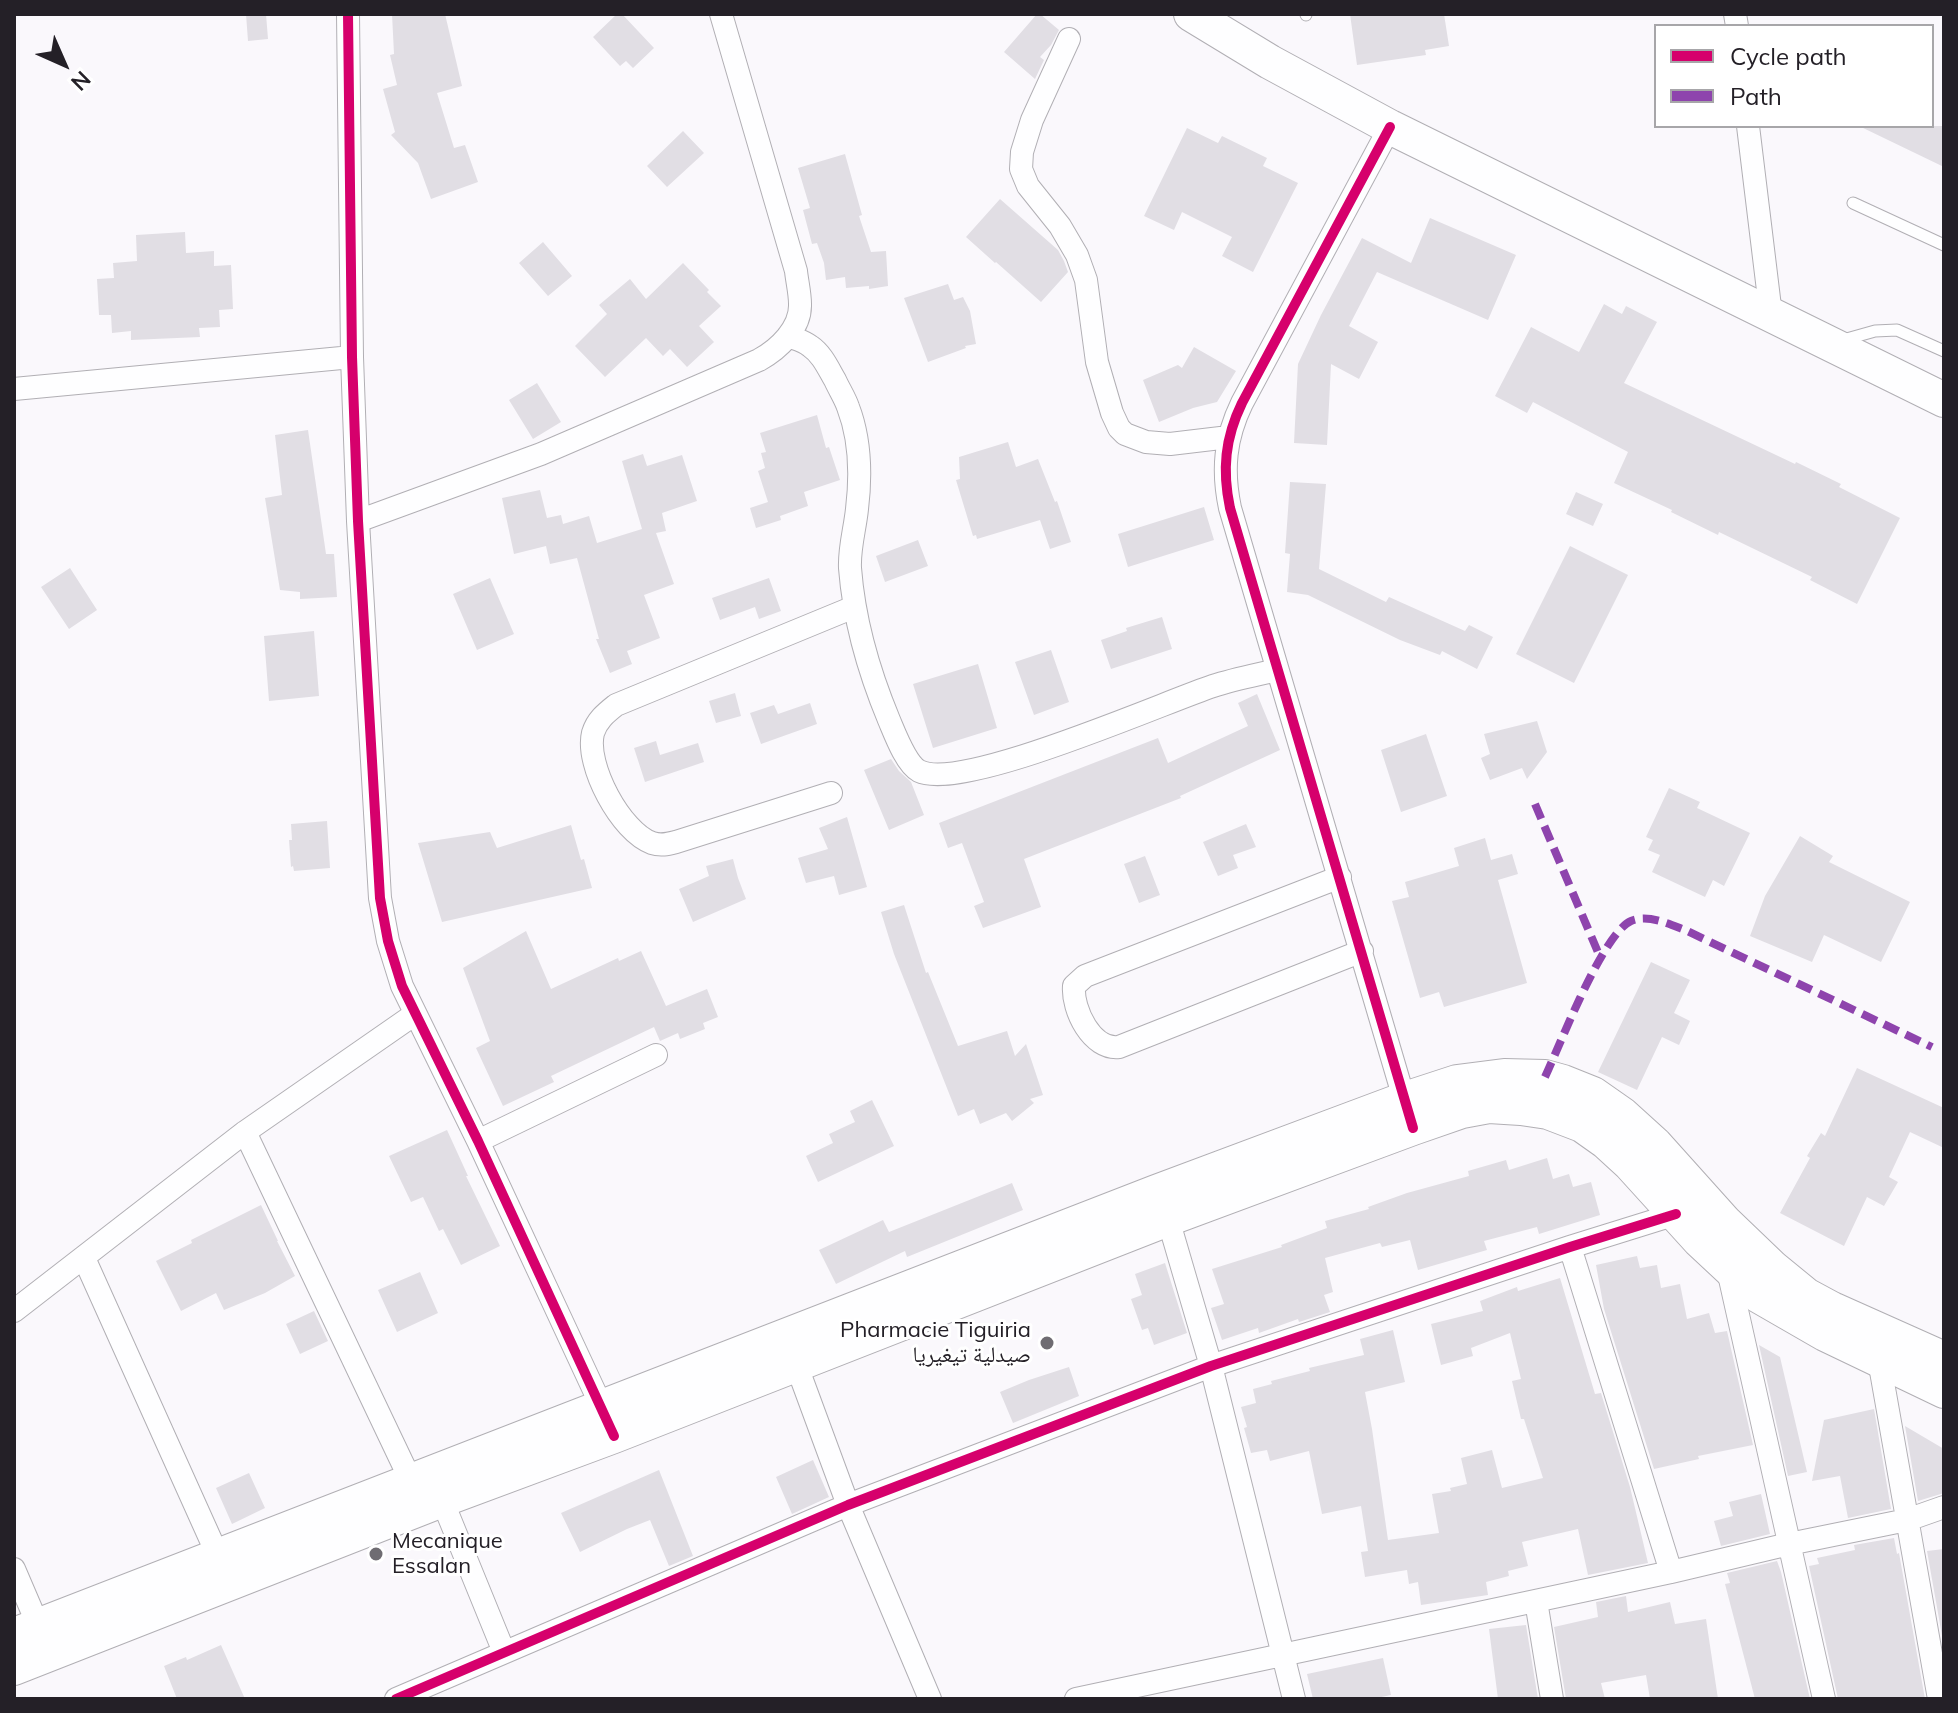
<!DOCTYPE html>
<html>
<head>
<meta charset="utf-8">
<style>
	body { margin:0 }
	#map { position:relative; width:1958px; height:1713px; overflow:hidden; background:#faf8fc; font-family:Mulish,sans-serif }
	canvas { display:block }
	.frame { position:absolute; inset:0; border:16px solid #242027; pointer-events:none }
	.legend { position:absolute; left:1654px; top:24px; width:280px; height:104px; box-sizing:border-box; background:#fff; border:2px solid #a7a6a9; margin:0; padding:10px 14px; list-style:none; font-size:24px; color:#242027 }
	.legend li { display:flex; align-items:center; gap:16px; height:40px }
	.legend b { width:40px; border:2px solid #a7a6a9 }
	.north { position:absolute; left:24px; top:24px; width:80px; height:80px; -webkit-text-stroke:6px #fff; paint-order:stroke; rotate:135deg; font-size:22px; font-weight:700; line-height:32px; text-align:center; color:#242027 }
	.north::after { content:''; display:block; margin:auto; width:28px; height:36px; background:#242027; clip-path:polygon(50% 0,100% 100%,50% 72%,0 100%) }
</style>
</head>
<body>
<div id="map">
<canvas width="1958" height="1713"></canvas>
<div class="frame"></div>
<ul class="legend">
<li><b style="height:10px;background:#d6006c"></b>Cycle path</li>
<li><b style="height:10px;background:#8e44ad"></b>Path</li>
</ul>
<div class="north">N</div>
</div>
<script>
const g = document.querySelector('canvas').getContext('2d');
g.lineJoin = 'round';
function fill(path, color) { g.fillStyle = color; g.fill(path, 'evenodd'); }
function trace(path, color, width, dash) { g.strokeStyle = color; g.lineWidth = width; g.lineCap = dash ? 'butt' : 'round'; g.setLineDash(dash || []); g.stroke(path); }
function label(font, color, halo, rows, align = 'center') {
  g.font = font + ' Mulish,"Noto Naskh Arabic",sans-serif'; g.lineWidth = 6; g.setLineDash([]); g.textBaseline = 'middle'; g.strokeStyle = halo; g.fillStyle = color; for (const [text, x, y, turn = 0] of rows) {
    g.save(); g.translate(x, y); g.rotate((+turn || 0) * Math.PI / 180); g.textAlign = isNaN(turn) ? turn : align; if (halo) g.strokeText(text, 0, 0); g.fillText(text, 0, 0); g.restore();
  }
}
fill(new Path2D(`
	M246,14H266L268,39L248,41Z
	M392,14H445L462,86L437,93L454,148L465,145L478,182L431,199L418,163L391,135L395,132L383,89L397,85L390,55L394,54Z
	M617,14H622L654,48L633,68L626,61L620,66L593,37Z
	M1037,14H1040L1059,30L1051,45L1040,57L1044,60L1035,79L1004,52Z
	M1350,14H1444L1449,46L1425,50L1426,55L1357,65Z
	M1859,126H1944V167Z
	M1187,128L1218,143L1222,136L1267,158L1263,166L1298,183L1253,272L1222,256L1232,237L1182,212L1174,230L1144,216Z
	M683,131L704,153L667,187L647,166Z
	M845,154L862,215L859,216L871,252L886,251L888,286L869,289V286L846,288L845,277L826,280L824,263L817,243L812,244L803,210L810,208L798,168Z
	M1000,199L1058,250L1064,261L1068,272L1041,302L996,262L995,263L966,237Z
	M1430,218L1516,255L1488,320L1377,272L1349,326L1378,342L1359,379L1331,364L1327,445L1294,443L1298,364L1321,315L1362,238L1411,263Z
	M185,232L186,253L214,251V266L231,265L233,309L219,310L220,327L199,328L200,337L131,340V331L112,333L111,315H99L97,279L114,278L113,263L137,261L136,235Z
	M543,242L572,276L548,296L519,263Z
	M683,263L709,290L707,292L721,306L699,326L714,342L687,367L670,349L663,356L646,338L605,377L575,346L607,314L599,305L630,279L646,299Z
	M948,284L954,300L963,297L970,311L976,344L965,346L966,348L928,362L904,298Z
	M1604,304L1622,314L1626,306L1657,322L1624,383L1795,464L1796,462L1841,484L1839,487L1900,518L1857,604L1810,580L1812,577L1719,532L1718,535L1671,512L1672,510L1614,483L1628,452L1533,402L1527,413L1495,396L1531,327L1579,352Z
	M1194,347L1236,371L1217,402L1193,408L1159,422L1143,380L1178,365L1182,368Z
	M537,383L561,422L533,439L509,400Z
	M817,415L826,448L829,447L840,480L804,492L808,506L780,516L781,520L756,528L750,508L768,502L758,471L765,468L761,453L766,452L760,433Z
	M308,430L326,554H334L337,597L300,599V592L280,590L265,498L282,495L275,435Z
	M1008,442L1016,467L1038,459L1055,502L1057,501L1071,542L1050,549L1040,520L977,539L976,535L973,536L956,480L960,479L959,457Z
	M643,454L647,466L682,455L697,501L662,513L666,531L656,533L674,584L644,595L660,638L627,651L632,664L610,673L596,639H599L577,558L550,564L546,546L514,554L502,498L540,490L547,518L561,515L563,524L589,516L597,543L642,529L622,461Z
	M1290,482L1326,484L1319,569L1386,602L1389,597L1465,631L1469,625L1493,637L1477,669L1442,651L1440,655L1400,640L1308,595L1287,592L1290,554L1285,553Z
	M1576,492L1603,504L1593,526L1566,514Z
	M1204,507L1214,540L1128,567L1118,534Z
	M918,540L928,566L885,582L876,556Z
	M1570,546L1628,575L1574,683L1516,654Z
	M70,568L97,610L69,629L41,587Z
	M490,578L514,634L477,650L453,594Z
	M769,578L781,611L759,619L755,607L720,620L712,598Z
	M1162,617L1172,649L1111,669L1101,640L1127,631L1126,628Z
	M314,631L319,696L269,701L264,636Z
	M1051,650L1069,702L1034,715L1015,662Z
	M978,664L997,728L933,748L913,684Z
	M735,693L741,716L716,723L709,701Z
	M1257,694L1280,750L1180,796L1181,798L1024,859L1041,907L983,928L974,906L984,902L962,843L948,848L939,823L1158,738L1168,763L1248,726L1238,703Z
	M810,703L817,724L761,744L750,713L774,705L778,714Z
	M1537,721L1547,752L1527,779L1522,768L1490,780L1481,758L1490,754L1484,734Z
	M1426,734L1447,796L1401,812L1381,750Z
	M656,741L660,755L698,743L704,762L645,782L634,748Z
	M891,759L899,771L911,782L924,815L889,830L864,770Z
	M1669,788L1700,802L1697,808L1750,833L1724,886L1713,880L1705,897L1652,872L1660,855L1648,850L1653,840L1646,837Z
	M847,817L867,887L839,895L834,876L806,883L798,858L828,849L819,828Z
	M327,821L330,868L294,871L293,866L291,867L289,840H292L291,824Z
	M1246,824L1256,847L1233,855L1238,868L1218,876L1203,842Z
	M571,825L581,860L584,859L592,888L442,922L418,843L490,832L497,848Z
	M1800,836L1833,856L1829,862L1910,902L1881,962L1824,935L1812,962L1750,936L1765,896Z
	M1485,838L1491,860L1512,854L1518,874L1498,880L1527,983L1444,1007L1439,992L1420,998L1392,901L1409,897L1405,882L1459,866L1454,848Z
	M1145,856L1160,895L1139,903L1124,864Z
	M733,859L738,878L746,899L693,922L679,889L709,876L706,866Z
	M904,905L926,973L928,972L958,1046L1007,1031L1015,1056L1026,1044L1043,1095L1030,1099L1034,1103L1012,1121L1006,1113L980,1124L974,1109L958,1116L894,954L881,912Z
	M526,931L551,989L618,958L619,961L641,951L666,1006L707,989L718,1017L703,1023L705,1029L680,1039L678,1033L660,1041L654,1027L551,1076L554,1082L503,1106L476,1048L490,1041L463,968Z
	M1651,962L1690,980L1674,1013L1690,1021L1679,1045L1662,1037L1637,1090L1598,1072Z
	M1857,1068L1944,1108V1148L1910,1132L1889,1177L1898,1182L1884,1206L1867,1197L1844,1246L1780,1213L1810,1158L1807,1156L1821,1133L1825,1136Z
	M872,1100L894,1146L818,1182L806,1156L833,1143L829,1134L855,1122L850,1111Z
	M447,1130L468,1176H466L500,1246L461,1265L443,1229L439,1231L423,1197L411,1202L389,1156Z
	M1547,1158L1553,1179L1569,1174L1573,1187L1591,1182L1600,1215L1539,1234L1537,1227L1484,1241L1487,1250L1418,1270L1410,1240L1382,1247L1380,1243L1325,1258L1333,1292L1324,1295L1330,1312L1299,1322L1298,1319L1259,1333L1258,1328L1222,1340L1211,1308L1224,1304L1212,1269L1282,1247L1281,1245L1327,1228L1325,1221L1369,1209L1368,1207L1407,1193L1469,1176L1468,1171L1506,1160L1509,1170Z
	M1012,1183L1023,1210L907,1257L905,1251L836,1284L819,1250L883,1220L889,1232Z
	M261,1205L278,1241H277L295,1276L265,1293L224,1310L216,1293L181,1311L156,1261L192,1243L191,1240Z
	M1637,1256L1640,1268L1657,1265L1661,1288L1680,1284L1687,1319L1709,1313L1715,1333L1727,1331L1753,1445L1698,1456L1699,1459L1654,1469L1604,1309L1596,1265Z
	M1165,1263L1187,1333L1154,1345L1148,1328L1142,1330L1131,1299L1142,1295L1135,1274Z
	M420,1272L438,1313L397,1332L378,1290Z
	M1560,1278L1595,1394L1601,1393L1630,1487L1648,1563L1588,1575L1578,1529L1522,1542L1528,1566L1508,1571L1509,1576L1486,1582L1488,1595L1421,1605L1418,1582L1409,1584L1407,1570L1365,1577L1361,1552L1368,1551L1361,1506L1322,1514L1309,1451L1270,1461L1267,1450L1251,1453L1244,1428L1247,1427L1241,1407L1256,1403L1253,1389L1272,1384L1271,1381L1310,1371L1309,1368L1364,1355L1360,1339L1393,1330L1405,1382L1365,1392L1372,1429L1388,1540L1439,1533L1432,1494L1451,1491L1450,1488L1467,1484L1461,1458L1492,1450L1502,1488L1543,1478L1524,1419H1521L1512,1381L1521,1379L1510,1333L1471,1348L1473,1356L1441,1365L1431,1324L1483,1311L1480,1301L1517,1287L1518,1291Z
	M314,1311L328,1341L300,1354L286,1324Z
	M1759,1345L1780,1357L1807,1472L1788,1476Z
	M1069,1367L1079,1396L1013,1423L1000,1392L1029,1380Z
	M1874,1409L1891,1509L1848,1518L1840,1476L1812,1481L1824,1420Z
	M1905,1426L1944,1449V1493L1918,1501Z
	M813,1460L829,1497L792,1514L776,1477Z
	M659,1470L693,1556L669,1566L650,1520L627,1529L580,1552L561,1513Z
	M249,1473L265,1508L232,1524L216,1488Z
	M1761,1494L1770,1534L1721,1546L1714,1521L1733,1516L1729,1502Z
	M1894,1538L1897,1554L1899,1553L1925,1699H1838L1809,1566L1819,1564L1817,1558L1855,1550L1854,1545Z
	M1944,1549V1647L1927,1551Z
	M1777,1561L1781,1572L1810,1699H1755L1725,1584L1730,1583L1727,1573Z
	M1626,1596L1628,1612L1670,1602L1675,1624L1706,1619L1718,1699H1650L1646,1675L1601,1683L1605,1699H1566L1554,1627L1598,1617L1596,1602Z
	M1526,1625L1538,1699H1498L1489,1629Z
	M221,1645L245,1699H177L164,1666L186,1657L187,1660Z
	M1383,1658L1391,1695L1372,1699H1313L1307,1674Z`), '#e1dee4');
const lane = new Path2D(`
	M1306,14V15
	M1853,203L1944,245
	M1843,340L1875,331L1897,330L1944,351`);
const street = new Path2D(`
	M348,14L352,357L358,521L380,898L388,941L402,986L478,1141L606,1416
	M1735,14L1737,26
	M1069,39L1032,120L1022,152L1021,169L1028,186L1060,226L1077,255L1086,280L1097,362L1112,413L1119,428L1125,434L1146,442L1170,444L1229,437
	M1748,126L1771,315
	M1390,127L1242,403C1225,438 1222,470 1230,508L1408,1112
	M788,336C795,339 804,341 810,346C822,354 828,368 835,380C839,389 845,398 848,407C860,438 861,476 857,509C855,529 849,548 850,568C854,620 869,672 889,720C895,734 906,764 919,771C962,792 1162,703 1213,686C1234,679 1256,675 1277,670
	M14,389L352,357
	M358,521L541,454L759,360C779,349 801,328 800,304C800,293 797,281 796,271L721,14
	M831,793L676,842C668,844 661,846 652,843C621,832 585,765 593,733C597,720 606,713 616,705L854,607
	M1340,877L1085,976L1074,986C1072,1010 1092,1050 1119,1047L1362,951
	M245,1132L411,1481
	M478,1141L656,1055
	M1168,1219L1211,1366L1294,1699
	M1570,1247L1671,1572
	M84,1258L218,1556
	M1728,1270L1824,1699
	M14,1311L245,1132L415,1014
	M792,1353L848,1505L930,1699
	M1879,1360L1939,1699
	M442,1500L504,1652
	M14,1569L38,1625
	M1536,1601L1552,1699
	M396,1699L848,1505L1211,1366L1570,1247L1676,1214
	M1076,1699L1671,1572L1789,1544L1907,1520L1944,1507`);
const primary = new Path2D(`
	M1191,14L1270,62L1390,127L1944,400
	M14,1635L1156,1192L1405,1099L1457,1082L1504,1076L1545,1077L1563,1082L1593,1094L1623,1115L1655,1144L1725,1222L1773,1268L1806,1295L1832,1309L1944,1359
	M14,1668L442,1500L614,1436L1168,1219L1413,1128L1462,1111L1489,1106L1521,1108L1548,1112L1582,1125L1606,1142L1630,1164L1699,1240L1759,1296L1825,1334L1944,1391`);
trace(lane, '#b1afb4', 13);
trace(street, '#b1afb4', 24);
trace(primary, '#b1afb4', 36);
trace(lane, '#fefeff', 11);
trace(street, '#fefeff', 22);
trace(primary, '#fefeff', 34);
trace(new Path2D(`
	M1535,804L1600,957
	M1545,1077C1560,1045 1603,933 1631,921C1648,914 1669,924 1685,930L1932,1047`), '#8e44ad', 8, [16, 8]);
trace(new Path2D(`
	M348,14L352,357L358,521L380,898L388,941L402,986L478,1141L614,1436
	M1390,127L1242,403C1225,438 1222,470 1230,508L1413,1128
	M396,1699L848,1505L1211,1366L1570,1247L1676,1214`), '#d6006c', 10);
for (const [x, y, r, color] of [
	[1047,1343,8,"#6f6c72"],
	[376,1554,8,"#6f6c72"]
]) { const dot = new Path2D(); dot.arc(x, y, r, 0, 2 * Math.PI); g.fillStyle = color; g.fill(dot); trace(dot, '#fff', 3); }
label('22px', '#242027', '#fff', [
	["Pharmacie Tiguiria",1031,1330],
	["صيدلية تيغيريا",1031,1355],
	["Mecanique",392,1541,"left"],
	["Essalan",392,1566,"left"]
], 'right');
</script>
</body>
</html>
